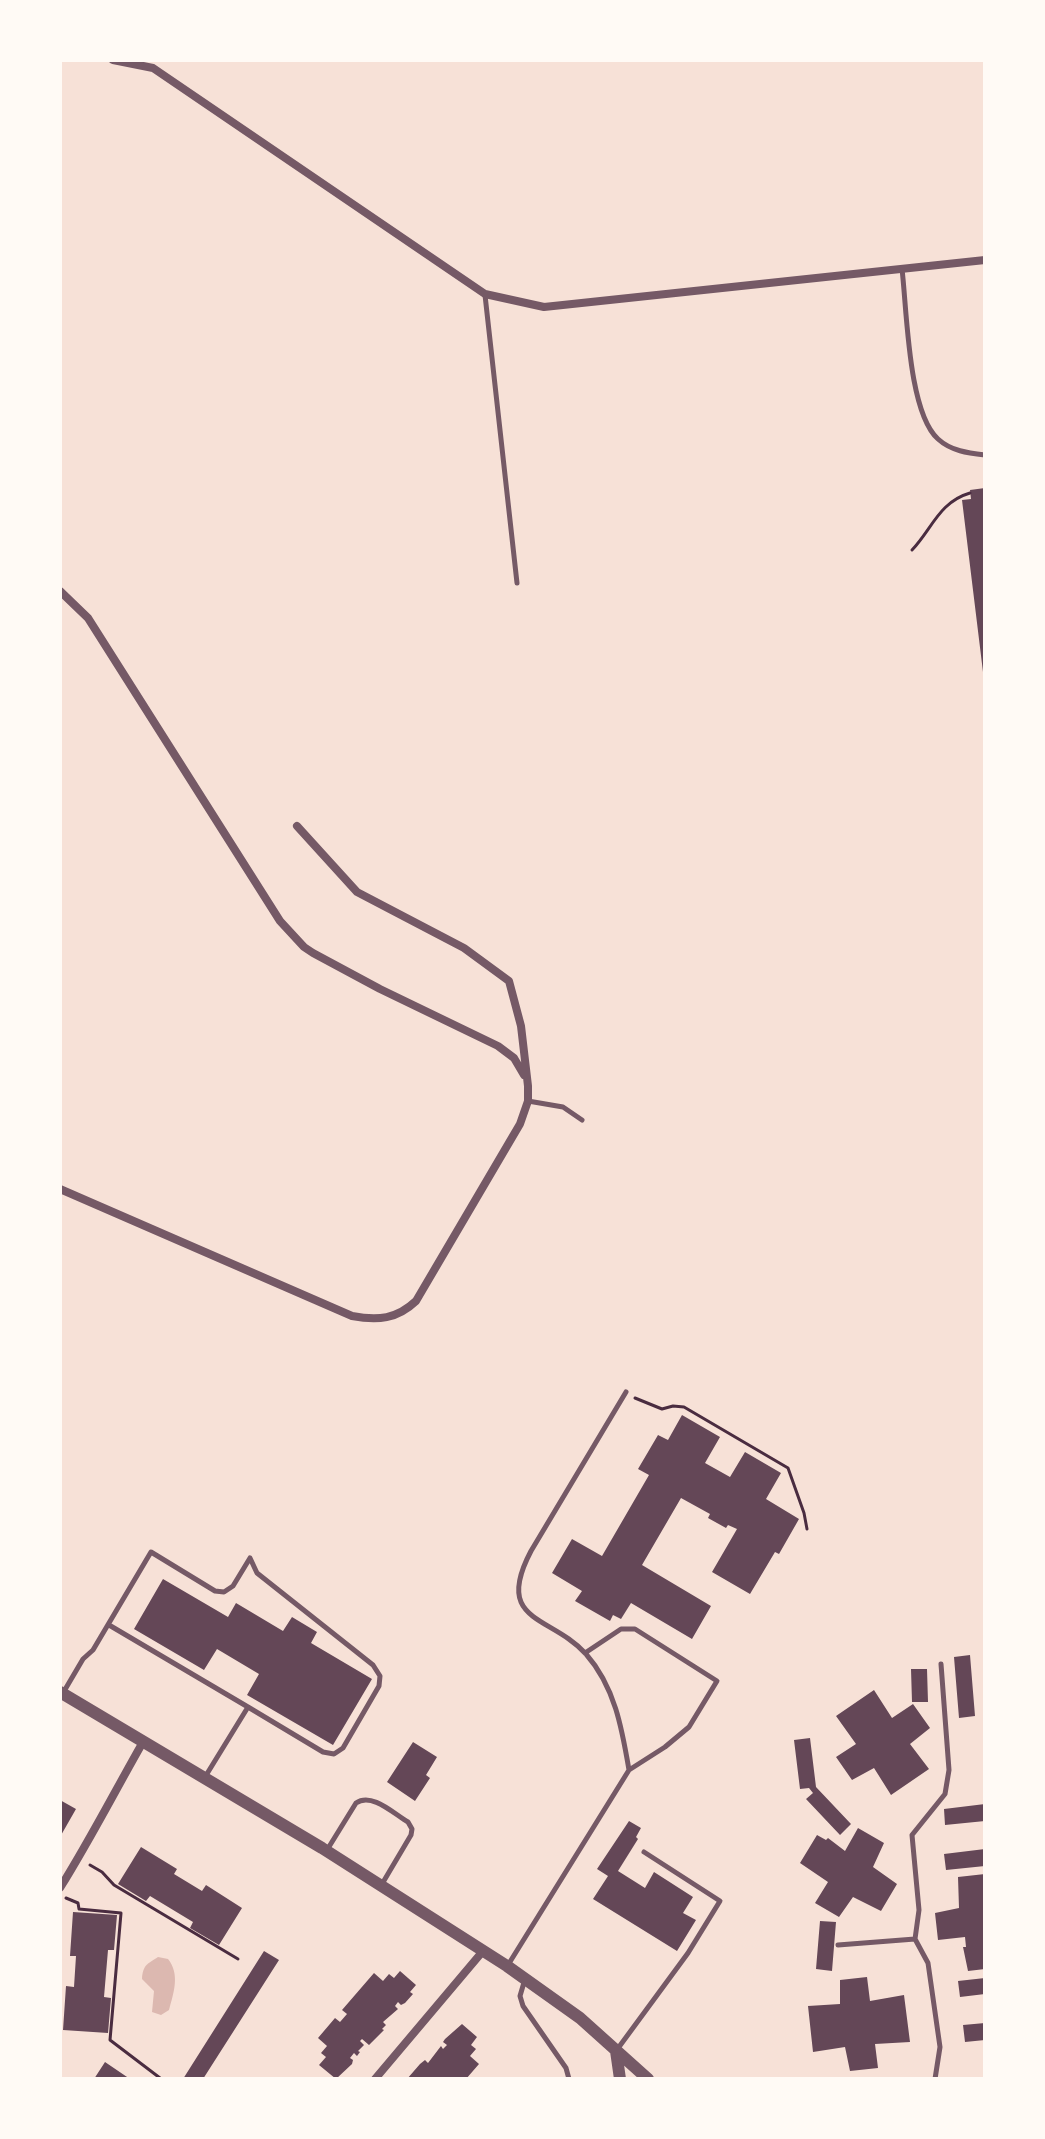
<!DOCTYPE html>
<html>
<head>
<meta charset="utf-8">
<style>
	body { margin:0 }
	#map { position:relative; width:1045px; height:2139px; overflow:hidden; background:#f7e1d7; font-family:"PT Sans Narrow",sans-serif }
	canvas { display:block }
	.frame { position:absolute; inset:0; border:62px solid #fffaf5; pointer-events:none }
</style>
</head>
<body>
<div id="map">
<canvas width="1045" height="2139"></canvas>
<div class="frame"></div>
</div>
<script>
const g = document.querySelector('canvas').getContext('2d');
g.lineJoin = 'round';
function fill(path, color) { g.fillStyle = color; g.fill(path, 'evenodd'); }
function trace(path, color, width, dash) { g.strokeStyle = color; g.lineWidth = width; g.lineCap = dash ? 'butt' : 'round'; g.setLineDash(dash || []); g.stroke(path); }
fill(new Path2D(`
	M158,1957L168,1959C180,1974 174,1992 169,2010L161,2015L152,2012L154,1991L142,1979C143,1964 148,1964 158,1957Z`), '#dcb8b0');
fill(new Path2D(`
	M985,488V672H983L962,500L971,499L970,490Z
	M682,1415L720,1437L705,1463L730,1477L745,1452L781,1473L766,1499L799,1519L779,1554L775,1552L750,1594L712,1572L737,1529L728,1525L726,1528L708,1518L710,1514L681,1498L642,1565L711,1606L692,1639L631,1603L621,1619L613,1615L610,1621L575,1601L582,1591L552,1573L572,1539L602,1556L649,1475L638,1469L658,1435L668,1440Z
	M163,1579L228,1617L236,1603L283,1631L292,1617L317,1632L311,1643L372,1679L333,1745L247,1695L259,1674L217,1649L204,1670L134,1629Z
	M970,1655L975,1716L959,1718L954,1657Z
	M911,1669H927L928,1702H912Z
	M874,1690L892,1718L913,1704L930,1728L910,1744L929,1769L891,1795L874,1768L852,1780L836,1757L856,1744L836,1716Z
	M810,1738L816,1787L851,1824L840,1835L806,1799L813,1793L809,1788L800,1789L794,1740Z
	M413,1742L437,1757L426,1775L430,1778L415,1801L387,1782Z
	M60,1800L76,1809L60,1837Z
	M985,1804V1821L945,1825L944,1809Z
	M629,1821L641,1828L636,1837L638,1839L618,1871L645,1888L654,1872L693,1897L683,1913L696,1920L677,1951L593,1899L608,1876L597,1869Z
	M858,1828L884,1843L873,1867L897,1884L881,1911L853,1897L839,1917L815,1903L828,1882L800,1863L817,1835L826,1840L828,1838L845,1851Z
	M141,1847L177,1869L174,1874L202,1891L206,1885L242,1908L219,1945L190,1928L193,1922L150,1896L146,1901L118,1884Z
	M985,1849V1866L946,1870L944,1854Z
	M985,1874V1969L968,1971L963,1947H966L965,1937L938,1940L935,1913L959,1908L958,1877Z
	M73,1912L117,1915L114,1950H108L104,1997L111,1998L108,2033L63,2030L66,1986L74,1987L76,1956H70Z
	M820,1921L836,1922L832,1971L816,1969Z
	M264,1951L279,1960L203,2079H183Z
	M400,1971L416,1985L410,1992L413,1994L405,2003L401,2005L398,2002L395,2006L398,2009L383,2022L386,2025L382,2029L384,2030L369,2045L362,2039L360,2041L364,2045L358,2051L360,2052L357,2056L354,2053L350,2058L353,2060L352,2064L336,2079L319,2065L326,2057L321,2053L327,2046L318,2038L335,2018L340,2022L347,2014L342,2010L374,1973L383,1981L389,1974L394,1978Z
	M867,1977L870,2001L904,1995L910,2042L875,2044L878,2068L850,2071L845,2047L813,2052L808,2006L840,2004V1980Z
	M985,1978V1994L960,1997L958,1981Z
	M985,2023V2040L965,2042L963,2025Z
	M462,2024L477,2037L471,2045L476,2049L470,2056L479,2064L466,2079H407L420,2064L425,2060L428,2063L441,2046L443,2049L447,2045L443,2042L445,2039Z
	M105,2062L130,2079H94Z`), '#644757');
trace(new Path2D(`
	M912,550C932,529 939,502 970,493
	M635,1398L662,1409L673,1406L684,1407L788,1468L804,1513L807,1529
	M90,1865L102,1872L114,1885L238,1959
	M66,1898L78,1903L79,1909L121,1913L110,2040L160,2078`), '#4a2c40', 3);
trace(new Path2D(`
	M902,269C907,310 908,412 938,439C951,451 968,453 985,455
	M485,295L517,583
	M528,1101L563,1107L582,1120
	M109,1625L248,1707
	M585,1653L621,1629H635L717,1681L689,1727L665,1747L629,1770
	M63,1693L83,1659L93,1650L151,1552L215,1591L224,1592L233,1586L250,1558L257,1573L373,1665L380,1676L379,1686L343,1748L334,1754L323,1752L248,1707L205,1777
	M327,1850L356,1803C372,1792 394,1814 408,1822L412,1829L411,1835L382,1884
	M838,1945L915,1939
	M508,1965L629,1770C622,1729 615,1687 586,1654C551,1615 493,1623 531,1551L626,1392
	M525,1979L520,1996L523,2006L566,2068L569,2079
	M616,2051L688,1953L720,1901L644,1852
	M935,2079L940,2047L928,1963L915,1939L919,1910L912,1835L945,1794L949,1770L941,1664`), '#755966', 5);
trace(new Path2D(`
	M113,60L153,68L485,294L544,307L985,260
	M60,591L88,618L280,921L304,947L313,953L380,989L498,1046L514,1058L524,1075
	M60,1189L352,1316C378,1321 397,1319 416,1301L520,1124L528,1101V1086L521,1026L509,981L464,948L357,892L297,826
	M60,1888C90,1840 115,1791 143,1742
	M375,2079L483,1951`), '#755966', 8);
trace(new Path2D(`
	M60,1692L322,1848L507,1966L580,2018L648,2079
	M616,2051L620,2079`), '#755966', 12);
</script>
</body>
</html>
